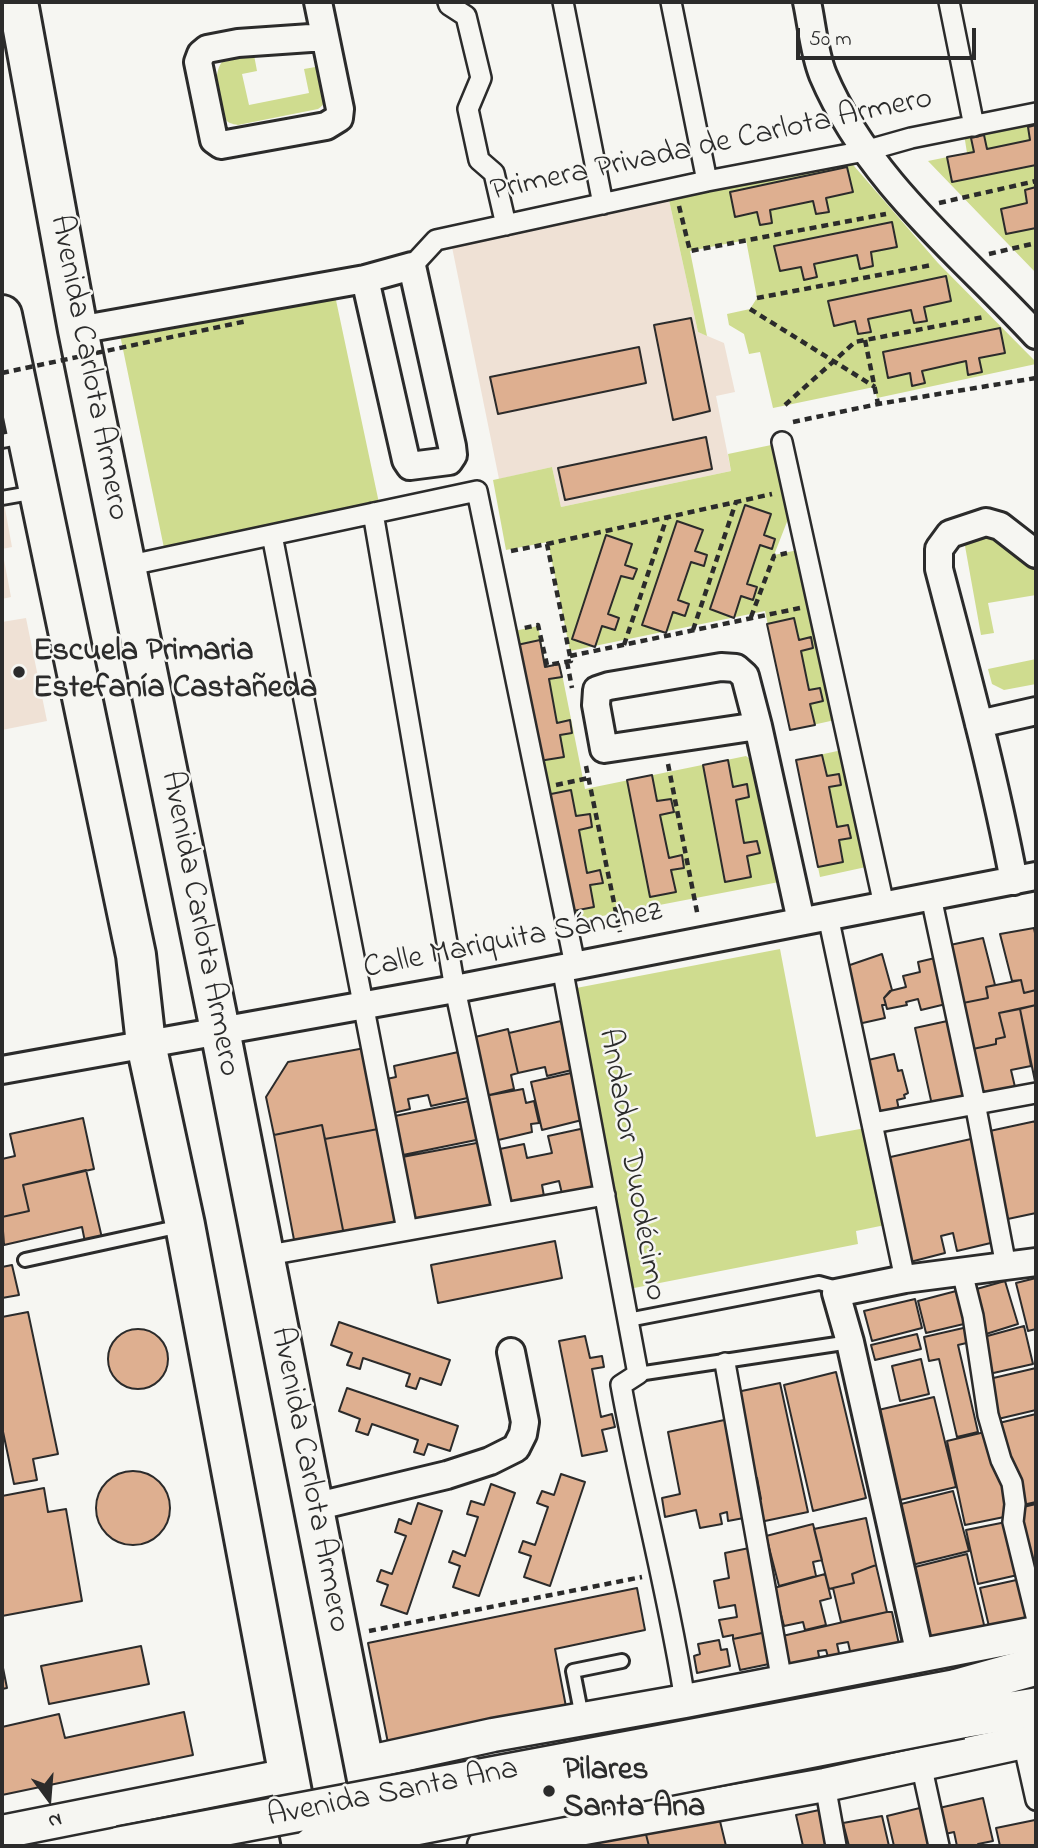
<!DOCTYPE html>
<html>
<head>
<meta charset="utf-8">
<style>
	body { margin:0 }
	#map { position:relative; width:1038px; height:1848px; overflow:hidden; background:#f6f6f2; font-family:"Indie Flower",sans-serif }
	canvas { display:block }
	.frame { position:absolute; inset:0; border:4px solid #2b2b2b; pointer-events:none }
	.north { position:absolute; left:14px; top:1764px; width:70px; height:70px; -webkit-text-stroke:5px #f6f6f2; paint-order:stroke; rotate:164deg; font-size:19px; font-weight:700; line-height:28px; text-align:center; color:#2b2b2b }
	.north::after { content:''; display:block; margin:auto; width:24px; height:32px; background:#2b2b2b; clip-path:polygon(50% 0,100% 100%,50% 72%,0 100%) }
	.scale { position:absolute; left:796px; top:28px; width:180px; height:32px; box-sizing:border-box; border:4px solid #2b2b2b; border-top:0; padding-left:9px; font-size:21px; line-height:24px; white-space:nowrap; color:#2b2b2b; -webkit-text-stroke:5px #f6f6f2; paint-order:stroke }
</style>
</head>
<body>
<div id="map">
<canvas width="1038" height="1848"></canvas>
<div class="frame"></div>
<div class="north">N</div>
<div class="scale">50 m</div>
</div>
<script>
const g = document.querySelector('canvas').getContext('2d');
g.lineJoin = 'round';
function fill(path, color) { g.fillStyle = color; g.fill(path, 'evenodd'); }
function trace(path, color, width, dash) { g.strokeStyle = color; g.lineWidth = width; g.lineCap = dash ? 'butt' : 'round'; g.setLineDash(dash || []); g.stroke(path); }
function label(font, color, halo, rows, align = 'center') {
  g.font = font + ' "Indie Flower",sans-serif'; g.lineWidth = 5; g.setLineDash([]); g.textBaseline = 'middle'; g.strokeStyle = halo; g.fillStyle = color; for (const [text, x, y, turn = 0] of rows) {
    g.save(); g.translate(x, y); g.rotate((+turn || 0) * Math.PI / 180); g.textAlign = isNaN(turn) ? turn : align; if (halo) g.strokeText(text, 0, 0); g.fillText(text, 0, 0); g.restore();
  }
}
fill(new Path2D(`
	M669,200L698,332L724,343L735,392L716,396L731,471L561,507L552,467L499,479L452,247Z
	M2,492L12,547L2,549L11,597L2,599Z
	M26,618L47,721L2,730V622Z`), '#efe1d5');
fill(new Path2D(`
	M254,55L257,71L242,74L249,105L309,93L304,69L321,66C324,80 333,100 318,109L238,125C232,124 227,123 224,117C216,106 213,72 222,62Z
	M1036,119V273L928,161L967,153L964,134Z
	M848,159L938,263L1036,362V364L877,398L874,387L773,408L760,352L749,354L744,334L729,325L727,314L750,309L757,298L746,240L690,251L707,336L698,332L669,200Z
	M333,286L379,503L164,548L119,330Z
	M776,444L792,509L774,555L798,550L835,720L790,730L765,611L570,651L548,542L506,550L493,480L552,467L561,507L731,471L728,454Z
	M994,530L1030,564L1036,573V595L988,603L994,633L981,635L965,546L969,537Z
	M538,626L546,666L560,664L585,789L746,756L754,762L779,882L571,922L514,631Z
	M1036,659V684L1004,690L992,684L988,669Z
	M842,750L866,867L820,877L796,760Z
	M780,949L816,1137L871,1127L890,1224L856,1231L858,1244L629,1289L571,989Z`), '#cfdc8f');
const building = new Path2D(`
	M1036,125V165L952,182L947,157L974,152L971,138L984,135L987,149L1030,140L1028,127Z
	M847,167L853,192L826,198L829,212L816,214L813,201L770,210L772,223L760,225L757,212L735,217L730,192Z
	M1036,187V228L1006,234L1001,209L1027,203L1025,190Z
	M892,222L897,247L871,252L873,266L860,269L857,255L814,264L817,277L804,280L801,267L780,271L774,246Z
	M946,276L951,301L924,307L927,321L914,323L911,310L868,319L871,332L858,334L855,321L834,326L828,301Z
	M691,318L710,411L673,420L654,325Z
	M1000,328L1005,353L979,358L982,372L968,375L966,361L922,371L925,383L912,386L910,373L888,378L883,352Z
	M639,347L646,383L498,414L490,377Z
	M706,437L712,469L565,500L558,468Z
	M745,505L771,514L764,535L775,539L772,549L760,545L747,584L757,587L753,600L741,596L734,618L710,609Z
	M677,521L703,530L695,551L707,555L704,566L691,562L678,600L689,604L685,616L673,612L666,633L642,625Z
	M606,535L632,544L625,565L637,569L633,579L621,576L608,614L619,618L615,630L602,626L595,647L572,639Z
	M794,618L799,640L811,637L813,648L801,651L809,690L820,688L823,701L810,704L815,725L790,730L767,624Z
	M540,640L545,667L559,664L562,677L549,679L557,723L570,720L572,733L560,735L564,757L539,761L517,645Z
	M822,755L827,776L839,774L841,785L829,787L837,827L848,825L851,838L839,840L843,862L818,867L796,760Z
	M728,760L733,787L747,784L749,797L736,800L744,843L757,841L760,853L747,856L751,877L725,882L703,765Z
	M652,775L657,801L671,799L674,812L660,815L669,858L682,855L684,868L671,870L676,892L650,897L627,780Z
	M571,790L576,816L590,814L592,827L579,830L587,873L600,870L603,883L590,885L594,907L568,912L546,795Z
	M1034,928L1036,938V990L1024,993L1021,980L1012,981L1000,934Z
	M983,938L995,985L986,987L988,998L963,1003L950,945Z
	M882,954L892,990L884,998L886,1005H882L885,1018L858,1024L847,966Z
	M935,958L946,1004L921,1010L918,999L906,1002L907,1005L887,1009L884,998L890,991L906,987L903,976L920,972L918,962Z
	M1021,980L1024,993L1036,990V1005L999,1013L1005,1037L996,1039V1044L973,1049L963,1003L988,998L986,987Z
	M1036,1005V1086L1020,1009Z
	M1020,1009L1031,1066L1011,1070L1015,1087L983,1093L973,1049L996,1044V1039L1005,1037L999,1013Z
	M952,1020L968,1097L932,1105L915,1028Z
	M561,1021L572,1070L547,1076L545,1067L518,1073L509,1033Z
	M508,1029L518,1073L511,1075L514,1089L485,1096L471,1038Z
	M365,1048L378,1129L325,1139L322,1125L274,1135L266,1097L288,1062Z
	M463,1051L472,1097L431,1106L428,1095L408,1099L410,1109L389,1114L382,1080L396,1077L394,1066Z
	M894,1054L898,1071L902,1070L908,1093L904,1095L905,1098L897,1100L899,1110L877,1115L864,1061Z
	M571,1073L582,1120L542,1130L531,1082Z
	M523,1089L526,1103L534,1101L539,1123L531,1124L532,1132L494,1141L485,1096Z
	M474,1100L481,1139L398,1156L390,1117Z
	M83,1118L94,1169L23,1185L29,1211L2,1217V1159L15,1156L10,1134Z
	M1036,1121V1213L1003,1220L985,1132Z
	M322,1125L344,1235L295,1245L274,1135Z
	M585,1128L598,1190L563,1198L559,1181L542,1185L545,1202L508,1210L495,1150L524,1144L527,1158L552,1153L548,1136Z
	M378,1129L397,1225L344,1235L325,1139Z
	M971,1139L995,1242L957,1251L953,1233L941,1236L945,1253L910,1262L886,1158Z
	M482,1142L495,1206L411,1222L397,1158Z
	M86,1170L102,1238L85,1242L82,1227L4,1245L2,1217L29,1211L23,1185Z
	M555,1241L562,1278L438,1303L431,1265Z
	M12,1265L19,1295L2,1298V1267Z
	M1036,1278V1329L1028,1331L1016,1283Z
	M1005,1281L1018,1324L986,1334L973,1290Z
	M960,1290L968,1323L926,1333L918,1301Z
	M915,1299L922,1328L872,1341L864,1311Z
	M28,1312L58,1454L33,1459L37,1480L14,1484L2,1427V1317Z
	M339,1322L450,1360L441,1385L420,1378L416,1389L406,1386L410,1374L363,1358L360,1369L347,1365L352,1353L331,1345Z
	M972,1326L975,1341L958,1345L978,1432L957,1437L939,1359L929,1361L924,1337Z
	M1024,1326L1033,1364L989,1374L980,1338Z
	M108 1359a30 30 0 1 1 60 0a30 30 0 1 1-60 0Z
	M917,1334L921,1349L875,1360L871,1345Z
	M585,1336L590,1358L602,1356L604,1367L592,1369L601,1417L612,1414L615,1427L602,1430L607,1451L582,1456L559,1341Z
	M921,1359L929,1394L900,1401L892,1366Z
	M1036,1368V1410L998,1419L989,1379Z
	M836,1372L866,1498L813,1511L784,1385Z
	M780,1383L808,1512L760,1522L755,1500L761,1499L757,1478L750,1479L732,1393Z
	M347,1388L458,1426L450,1451L428,1444L424,1455L414,1452L418,1440L372,1424L368,1435L356,1431L360,1419L339,1411Z
	M934,1397L956,1487L896,1501L874,1411Z
	M1036,1414V1502L1018,1506L999,1423Z
	M729,1419L749,1517L728,1521L727,1512L720,1514L722,1524L700,1528L696,1510L665,1517L662,1498L680,1494L668,1432Z
	M989,1431L1009,1516L965,1525L947,1441Z
	M96 1508a37 37 0 1 1 74 0a37 37 0 1 1-74 0Z
	M561,1474L585,1482L550,1586L524,1577L531,1556L519,1552L523,1541L535,1545L548,1507L537,1503L542,1491L554,1495Z
	M491,1484L515,1493L479,1596L453,1587L460,1566L449,1562L453,1551L465,1556L478,1517L467,1514L471,1501L484,1505Z
	M44,1488L48,1512L66,1509L82,1601L2,1616V1496Z
	M953,1491L969,1551L912,1565L897,1505Z
	M418,1503L442,1511L407,1614L381,1605L388,1585L377,1581L381,1570L392,1574L406,1536L395,1532L399,1519L411,1524Z
	M1036,1504V1566L1027,1568L1019,1508Z
	M866,1518L876,1565L852,1574L854,1583L829,1589L814,1529Z
	M1011,1521L1022,1574L978,1584L966,1530Z
	M813,1524L822,1560L813,1562L816,1576L779,1586L766,1536Z
	M754,1547L771,1631L733,1639V1635L723,1637L719,1620L737,1617L735,1605L719,1608L714,1581L729,1578L725,1553Z
	M967,1554L986,1633L931,1647L911,1568Z
	M876,1565L887,1612L841,1622L833,1588L854,1583L852,1574Z
	M825,1574L831,1598L820,1601L826,1625L805,1630L803,1622L784,1626L774,1588Z
	M1021,1579L1032,1625L991,1635L980,1588Z
	M637,1588L645,1630L555,1649L567,1712L389,1748L368,1643Z
	M887,1612H892L900,1649L852,1660L848,1642L837,1644L841,1662L830,1664L826,1650L818,1651L820,1662L786,1669L778,1637Z
	M767,1632L774,1663L740,1670L733,1639Z
	M719,1640L721,1650L727,1649L730,1666L697,1673L694,1656L700,1654L698,1644Z
	M141,1646L149,1684L49,1704L41,1666Z
	M2,1663L7,1688L2,1689Z
	M184,1712L193,1755L2,1795V1727L59,1714L65,1738Z
	M983,1798L993,1841L978,1844L979,1846H957L954,1832L945,1834L939,1808Z
	M928,1806L938,1846H894L887,1816Z
	M824,1809L832,1846H803L796,1815Z
	M882,1816L889,1846H849L843,1823Z
	M719,1817L726,1846H649L644,1827Z
	M1035,1820L1036,1846H1000L996,1828Z
	M644,1827L649,1846H550Z`);
fill(building, '#deaf90');
trace(building, '#2b2b2b', 2);
const service = new Path2D(`
	M2,441L23,437
	M2,498L36,492
	M25,1260L181,1226
	M628,1320L819,1283L830,1286L836,1293
	M638,1374L850,1342
	M582,1717L573,1671L622,1661`);
const pedestrian = new Path2D(`
	M448,2L449,5L466,16L481,78L468,109L479,160L494,173L506,225
	M563,2L603,204
	M671,2L707,181
	M949,2L974,126
	M412,266L436,240L707,181L865,151L911,138L1036,113
	M782,442L884,905
	M373,513L455,989L503,1213
	M272,535L407,1230
	M126,566L477,491L575,965
	M931,897L975,1103L1006,1266
	M828,916L905,1279
	M562,967L638,1374L621,1385C640,1491 669,1595 685,1701
	M873,1123L1036,1093
	M263,1256L605,1195
	M962,1272L973,1316L988,1415L1001,1460L1012,1483L1015,1504L1013,1522L1036,1616
	M725,1363L782,1682
	M1023,1742L1036,1800
	M921,1764L939,1846
	M825,1785L836,1846`);
const minor = new Path2D(`
	M318,2L340,109L339,118L326,126L221,145L214,140L198,62L201,54L207,49L238,43L325,37
	M807,2C812,25 814,53 823,75C868,181 960,253 1036,335
	M78,330L365,279L412,266L452,446L453,455L449,461L410,466L406,460L365,279
	M979,724L1036,711
	M758,726L604,749L596,705L597,690L609,686L721,667L736,668L745,676L758,726L801,921
	M1014,881C994,775 966,672 939,569V549L950,534L986,522L1000,526L1036,554
	M2,1070L455,989L1036,876
	M314,1507L447,1475L490,1461L516,1448L523,1434L525,1422L511,1352
	M920,1655L850,1342L836,1293L905,1279L1036,1262`);
const tertiary = new Path2D(`
	M365,1763L493,1735L685,1701L1036,1633
	M2,1832L289,1775
	M484,1846L825,1785L1023,1742L1036,1736`);
const secondary = new Path2D(`
	M954,1689L1036,1666
	M961,1719L1036,1707`);
const primary = new Path2D(`
	M18,2L78,330L220,1030L377,1830
	M2,315L136,955L146,1044L185,1225L302,1846`);
trace(service, '#2b2b2b', 18);
trace(pedestrian, '#2b2b2b', 24);
trace(minor, '#2b2b2b', 32);
trace(tertiary, '#2b2b2b', 37);
trace(secondary, '#2b2b2b', 42);
trace(primary, '#2b2b2b', 44);
trace(new Path2D(`
	M939,203L1036,181
	M679,206L690,251L886,214
	M989,254L1036,243
	M757,298L932,265
	M750,309L875,387
	M865,340L878,404
	M785,405L855,342L984,317
	M793,422L878,404L1036,378
	M547,544L772,494
	M511,551L547,544L571,661L547,665L538,625L524,628
	M751,617L774,556L787,553
	M693,630L736,502
	M624,645L667,517
	M570,656L800,608
	M567,662L572,688
	M668,764L698,917
	M586,766L620,932
	M556,785L589,778
	M369,1631L642,1577`), '#2b2b2b', 4.5, [7, 5]);
trace(service, '#f6f6f2', 12);
trace(pedestrian, '#f6f6f2', 19);
trace(minor, '#f6f6f2', 26);
trace(tertiary, '#f6f6f2', 32);
trace(secondary, '#f6f6f2', 37);
trace(primary, '#f6f6f2', 38);
const secondaryBridge = new Path2D(`
	M120,1846L954,1689
	M313,1846L961,1719`);
trace(secondaryBridge, '#2b2b2b', 42, []);
trace(new Path2D(`
	M2,373L247,321`), '#2b2b2b', 4.5, [7, 5]);
trace(secondaryBridge, '#f6f6f2', 37);
for (const [x, y, r, color] of [
	[19,672,7,"#2b2b2b"],
	[549,1791,7,"#2b2b2b"]
]) { const dot = new Path2D(); dot.arc(x, y, r, 0, 2 * Math.PI); g.fillStyle = color; g.fill(dot); trace(dot, '#f6f6f2', 2.5); }
label('32px', '#2b2b2b', '#f6f6f2', [
	["Primera Privada de Carlota Armero",712,147,-12],
	["Avenida Carlota Armero",87,368,79],
	["Avenida Carlota Armero",198,924,79],
	["Calle Mariquita Sánchez",513,942,-11],
	["Andador Duodécimo",630,1165,80],
	["Avenida Carlota Armero",308,1480,79],
	["Avenida Santa Ana",393,1795,-11]
]);
label('bold 32px', '#2b2b2b', '#f6f6f2', [
	["Escuela Primaria",33,654],
	["Estefanía Castañeda",33,691],
	["Pilares",563,1773],
	["Santa Ana",563,1810]
], 'left');
</script>
</body>
</html>
